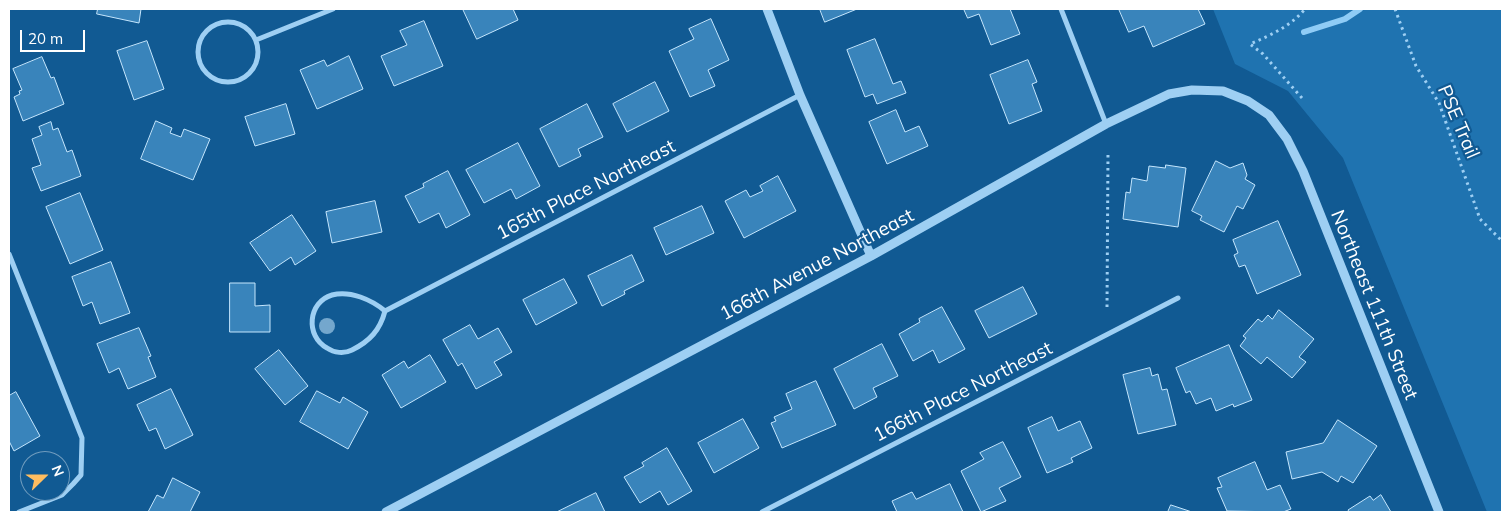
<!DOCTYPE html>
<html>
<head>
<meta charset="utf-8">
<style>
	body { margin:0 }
	#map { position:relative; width:1511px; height:521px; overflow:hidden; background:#115a93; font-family:Mulish,sans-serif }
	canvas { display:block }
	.frame { position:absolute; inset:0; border:10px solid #fff; pointer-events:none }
	.north { position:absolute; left:20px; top:451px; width:50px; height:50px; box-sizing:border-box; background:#115a93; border:1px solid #709cbe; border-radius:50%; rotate:68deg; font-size:14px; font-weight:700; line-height:20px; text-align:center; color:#fff }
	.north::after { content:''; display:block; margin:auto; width:18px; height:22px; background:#ffbd60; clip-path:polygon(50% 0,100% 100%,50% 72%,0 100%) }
	.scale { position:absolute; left:20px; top:30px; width:65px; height:22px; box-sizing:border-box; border:2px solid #fff; border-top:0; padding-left:6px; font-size:15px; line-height:18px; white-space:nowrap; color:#fff; -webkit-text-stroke:4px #115a93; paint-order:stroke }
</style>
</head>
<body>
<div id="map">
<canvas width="1511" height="521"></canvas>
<div class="frame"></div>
<div class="north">N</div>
<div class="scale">20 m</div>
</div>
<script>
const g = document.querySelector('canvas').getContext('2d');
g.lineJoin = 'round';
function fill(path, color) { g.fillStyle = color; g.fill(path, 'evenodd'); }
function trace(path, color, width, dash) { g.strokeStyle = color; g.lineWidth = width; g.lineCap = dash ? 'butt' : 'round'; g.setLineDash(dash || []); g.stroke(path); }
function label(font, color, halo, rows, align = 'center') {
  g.font = font + ' Mulish,sans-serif'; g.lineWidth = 4.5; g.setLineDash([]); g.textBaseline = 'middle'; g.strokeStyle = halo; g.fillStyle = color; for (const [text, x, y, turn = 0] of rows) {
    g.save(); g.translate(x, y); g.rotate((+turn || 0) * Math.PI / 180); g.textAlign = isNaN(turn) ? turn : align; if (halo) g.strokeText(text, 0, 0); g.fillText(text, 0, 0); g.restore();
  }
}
fill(new Path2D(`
	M1213,9H1502V512H1487L1343,158L1288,91L1235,64Z`), '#1f73b0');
trace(new Path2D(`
	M1304,32L1345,19L1360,9`), '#8fccf6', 6);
const building = new Path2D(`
	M98,9H141L139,23L97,14Z
	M463,9H513L518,20L477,39Z
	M820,9H857L825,22Z
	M964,9H1010L1020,34L991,45L979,14L968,18Z
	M1119,9H1198L1205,24L1153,47L1144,26L1129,32Z
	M711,19L729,60L708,70L715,86L690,97L669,51L694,39L689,29Z
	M424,21L443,66L394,86L381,56L407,45L400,31Z
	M875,39L893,84L901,81L906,93L877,104L873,94L865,97L847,50Z
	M147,41L164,89L134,100L117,51Z
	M349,56L363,89L317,109L300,70L324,60L327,66Z
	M42,57L51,78L54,77L64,104L23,121L14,97L20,94L19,91L22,90L13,69Z
	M1028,60L1037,82L1032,84L1042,111L1009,124L990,75Z
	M655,82L669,111L627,132L613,104Z
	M286,104L295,134L255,146L245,117Z
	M587,104L603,137L578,149L581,156L559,167L540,129Z
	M896,110L905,132L919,126L928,146L887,164L869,122Z
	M156,121L172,128L170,133L181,137L184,129L210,139L193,180L141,159Z
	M51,122L53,130L58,128L67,152L72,150L81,176L41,191L32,168L41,165L32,139L42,135L39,127Z
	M518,143L540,186L516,199L511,189L484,203L466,170Z
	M1216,161L1230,168L1243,163L1247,175L1245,179L1255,185L1243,209L1237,206L1224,232L1200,220L1202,216L1192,211Z
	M1166,165L1186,168L1178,227L1123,219L1126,192L1130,193L1132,178L1147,181L1149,166L1165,168Z
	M448,171L470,215L446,228L439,213L419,223L405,196L424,187L423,184Z
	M778,176L796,211L744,238L725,201L746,190L750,197L763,191L760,186Z
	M80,193L103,250L70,264L46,207Z
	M375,201L382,232L332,243L326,212Z
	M702,206L714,233L666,255L654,228Z
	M292,215L316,251L295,265L291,257L270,271L250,243Z
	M1278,221L1301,275L1257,294L1245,265L1239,267L1234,255L1238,253L1233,240Z
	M632,255L644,281L624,291L625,294L602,306L588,276Z
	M111,262L130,313L100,324L92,302L83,306L72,277Z
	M564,279L577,303L536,325L523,300Z
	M230,283H255V306L270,305V332H230Z
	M1023,287L1037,314L989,338L975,311Z
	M942,307L965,349L939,363L933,350L913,361L899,334L920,322L919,319Z
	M1279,310L1314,339L1299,357L1306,362L1292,378L1267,357L1261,364L1240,346L1246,338L1243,336L1258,319L1262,322L1268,315L1272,319Z
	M470,325L478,339L498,328L512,352L494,362L502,375L476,389L462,363L458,366L443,340Z
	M139,328L151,356L148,357L156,377L128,389L119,368L109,373L97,344Z
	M882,344L898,376L873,388L877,397L854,409L834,369Z
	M1229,345L1252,400L1234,407L1233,404L1216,411L1211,398L1196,404L1190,391L1186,393L1176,368Z
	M279,350L308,386L285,405L255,369Z
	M430,355L446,382L401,408L382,375L404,361L408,368Z
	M1150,368L1152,376L1158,374L1162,390L1167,389L1176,425L1138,434L1123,375Z
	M816,381L836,425L782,448L771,423L776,421L774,417L792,409L786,394Z
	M171,389L193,435L165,449L156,428L149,431L137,405Z
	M317,391L340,403L343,397L368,412L348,449L300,422Z
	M16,392L40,436L14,451L9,441V396Z
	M1052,417L1058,431L1080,421L1092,448L1071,458L1073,462L1047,473L1028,428Z
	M743,419L759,448L714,473L698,443Z
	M1338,420L1377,446L1353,483L1341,476L1338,482L1322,472L1292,479L1286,452L1323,443Z
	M1003,442L1021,477L999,488L1006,501L981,512L961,471L984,459L980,453Z
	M667,448L692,491L668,505L660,491L640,503L624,477L644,466L642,463Z
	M1255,462L1267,490L1280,485L1291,509L1283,512L1227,511L1217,488L1222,487L1218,478Z
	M173,478L200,492L190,512H148L157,495L163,498Z
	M950,484L963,512H897L892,501L912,492L916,499Z
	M596,493L605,512H557Z
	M1381,495L1391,512H1349L1348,510L1370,496L1373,500Z
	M1171,505L1192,512H1168Z`);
fill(building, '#3984bb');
trace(building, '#c5e6fd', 1);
trace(new Path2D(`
	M1395,9L1416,66L1439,103L1480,219L1502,241
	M1302,98L1263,54L1250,44C1271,35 1291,26 1305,9
	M1107,307L1108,152`), '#9ecff3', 3, [2.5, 4]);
trace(new Path2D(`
	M1061,9L1106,124
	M198 52a30 30 0 1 1 60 0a30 30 0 1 1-60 0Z
	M256,40L333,9
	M9,254L82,438L81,475L73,484L62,495L19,512
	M385,311C372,300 350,290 332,295C308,302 305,336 327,348C334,353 344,354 352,350C370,341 380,330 385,311L800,95
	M762,512L1178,298`), '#9ecff3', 5);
trace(new Path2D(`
	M767,9L800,95L871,256
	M386,512L871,256L1106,124L1169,94L1192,90L1223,91L1248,101L1269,115L1287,139L1303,171L1439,512`), '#9ecff3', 9);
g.fillStyle = '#74a7cd';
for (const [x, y] of [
	[327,326]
]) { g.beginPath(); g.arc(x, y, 8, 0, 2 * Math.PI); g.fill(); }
label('19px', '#fff', '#115a93', [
	["PSE Trail",1458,122,67],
	["165th Place Northeast",586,190,-27],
	["166th Avenue Northeast",817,265,-28],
	["Northeast 111th Street",1374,305,68],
	["166th Place Northeast",963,392,-27]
]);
</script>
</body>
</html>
